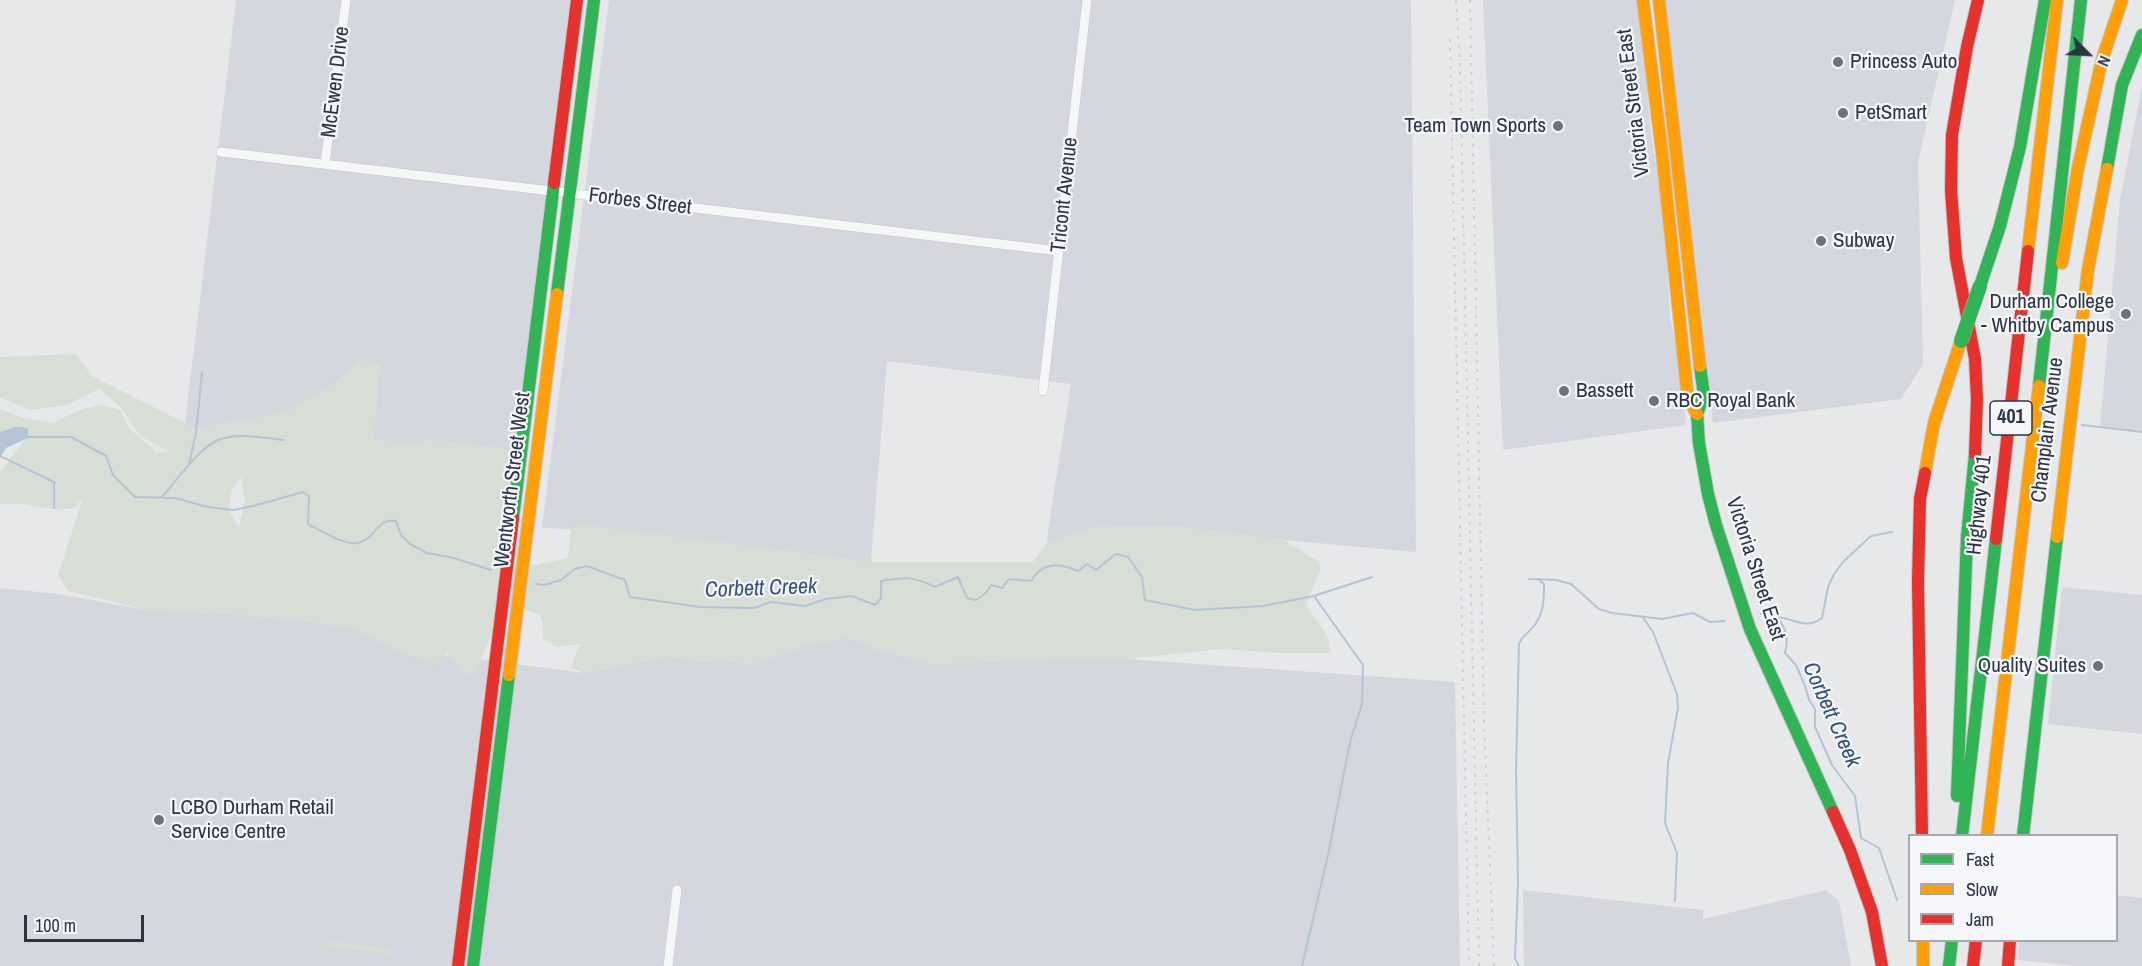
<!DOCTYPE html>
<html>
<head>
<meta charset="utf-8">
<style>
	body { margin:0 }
	#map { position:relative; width:2142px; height:966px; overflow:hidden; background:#e6e8ea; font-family:"Archivo Narrow",sans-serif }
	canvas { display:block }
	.legend { position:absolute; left:1908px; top:834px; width:210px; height:108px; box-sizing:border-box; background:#f4f6f9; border:2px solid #a4a8b1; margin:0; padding:8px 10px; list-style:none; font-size:18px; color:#2b3445 }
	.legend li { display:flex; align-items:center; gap:12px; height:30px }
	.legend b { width:30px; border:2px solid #a4a8b1 }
	.north { position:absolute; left:2058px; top:24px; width:60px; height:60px; -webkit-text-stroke:4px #f4f6f9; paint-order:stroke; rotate:114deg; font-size:16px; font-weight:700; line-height:24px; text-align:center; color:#2b3445 }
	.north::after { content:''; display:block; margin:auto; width:21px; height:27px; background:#2b3445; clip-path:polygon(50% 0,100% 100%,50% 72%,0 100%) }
	.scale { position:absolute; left:24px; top:915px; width:120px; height:27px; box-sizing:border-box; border:3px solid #2b3445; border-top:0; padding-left:8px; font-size:18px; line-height:21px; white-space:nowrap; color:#2b3445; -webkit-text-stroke:4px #f4f6f9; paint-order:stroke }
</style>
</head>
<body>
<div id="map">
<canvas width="2142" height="966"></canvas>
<ul class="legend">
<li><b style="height:8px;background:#30b455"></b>Fast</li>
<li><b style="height:8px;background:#ff9f0a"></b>Slow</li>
<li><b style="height:8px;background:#e5322d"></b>Jam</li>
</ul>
<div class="north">N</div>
<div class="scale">100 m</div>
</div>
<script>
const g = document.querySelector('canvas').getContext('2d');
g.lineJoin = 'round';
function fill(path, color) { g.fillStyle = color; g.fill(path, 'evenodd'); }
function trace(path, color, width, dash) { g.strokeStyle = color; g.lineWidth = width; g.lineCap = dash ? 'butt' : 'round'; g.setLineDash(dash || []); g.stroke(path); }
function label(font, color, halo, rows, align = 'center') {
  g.font = font + ' "Archivo Narrow",sans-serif'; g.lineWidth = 4.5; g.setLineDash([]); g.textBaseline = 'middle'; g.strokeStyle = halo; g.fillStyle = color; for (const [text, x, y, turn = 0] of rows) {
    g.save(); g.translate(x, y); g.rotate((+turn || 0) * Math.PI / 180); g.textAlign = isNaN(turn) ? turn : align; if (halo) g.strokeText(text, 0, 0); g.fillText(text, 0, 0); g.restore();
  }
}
fill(new Path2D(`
	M236,0H570L521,451L423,439L422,445L373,439L375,421L361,360L334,384L288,412L195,428L185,423Z
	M609,0H1411L1416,552L1284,540L1172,526L1092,527L1046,544L1071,384L887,361L871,562L589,526L571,529L542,528Z
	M1483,0H1641L1650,127L1664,217L1670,317L1681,370L1686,425L1503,450Z
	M1664,0H1955L1918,162L1923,364L1901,399L1713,423L1703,355Z
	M2142,87V432L2100,428L2120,200Z
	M2062,587L2142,595V734L2048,724Z
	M0,588L58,594L147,610L233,614L348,626L390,647L436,665L444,655L585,673L669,656L706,662L718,660L753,664L835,635L864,643L876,650L934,664L1077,658L1127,659L1455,682L1460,966H0Z
	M1523,890L1703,910V919L1826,890L1839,901L1851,966H1524Z
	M2117,895L2142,898V966H2077L2017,960L2019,941L2116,940Z`), '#d4d7dd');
fill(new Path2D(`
	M76,354L92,376L195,428L288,412L334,384L361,360L381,365L373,439L422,445L423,439L521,451L508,562L535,565L568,558L571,529L578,524L871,562H1033L1046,544L1092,527L1172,526L1284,540L1319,562L1320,570L1306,605L1328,637L1330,653H1279L1220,649L1127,659L1077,658L934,664L876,650L864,643L846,638L804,646L753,664L718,660L706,662L669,656L585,673L571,668L578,648L581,644L557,647L543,639V624L539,614L518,607L504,609L475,672L462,675L447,652L436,665L390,647L348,626L233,614L147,610L68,591L58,575L83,498L74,508L59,510L23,504H0V472L27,437L0,446V409L23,418L52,423L83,409L102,405L120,410L129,428L157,453L170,452L140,436L121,407L99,389L67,405L29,410L0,397V357ZM241,477L245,500L239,527L228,510L232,490Z
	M326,941L391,948L390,954L325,946Z`), '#d6ded6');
fill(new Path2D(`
	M16,427L28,428V438L6,448L0,458V432Z`), '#b4c4d5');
trace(new Path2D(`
	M2082,425L2142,432
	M27,437H71L106,456L113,475L135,497L175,498L208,507L233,510L253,506L303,492L309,496L308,524C320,530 343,545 357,543C373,542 378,516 396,521L401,535L410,544L427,553L454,558L491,570
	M0,456L54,482V508
	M189,464L196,433L202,372
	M162,497C176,481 199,448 218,440C238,432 264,438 284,440
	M1529,579L1556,580L1571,584L1599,609L1612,613L1662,619L1693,613L1710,622L1725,621
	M536,584L544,585L561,580L575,569L587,566L625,580L630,597L700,607L754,608L771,602L805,606L826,599L852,596L875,605L881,598V581C905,577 913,576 935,587L958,577L967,598L976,600L985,594L991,585L1002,588L1009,579L1031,581C1043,561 1059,563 1078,571L1087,564L1096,570L1116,554L1128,557L1142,577L1145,600L1195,610L1263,606L1314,596L1372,577
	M1761,614C1783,612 1790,635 1785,653L1796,665L1805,686L1809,700L1815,709V727L1832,765L1855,796L1861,838L1879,848L1897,900
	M1642,616L1653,632L1677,694L1678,708L1668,763L1665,823L1677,853L1675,901
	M1778,617C1794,619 1807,630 1822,618L1828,587L1834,574L1843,562L1871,536L1892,532
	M1302,966L1328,855L1350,742L1362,704L1363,665L1314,596
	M1519,966L1515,959L1518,883L1516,772L1519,644C1522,635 1529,633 1534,626C1544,613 1544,599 1544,584L1538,579`), '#b4c4d5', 2);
const street = new Path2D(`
	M221,152L1059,251
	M325,164L346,0
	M1043,391L1087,0
	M668,966L677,890`);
const fast = new Path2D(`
	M2107,169L2122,85L2142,35
	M1980,286L2000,226L2020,147L2045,0
	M557,294L594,0
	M1700,366L1704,395L1697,414L1699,443L1708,494L1716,525L1750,629L1833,812
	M2039,386L2081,0
	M513,518L554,183
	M1957,796L1967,537L1975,454
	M1962,836L1996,539
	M2023,836L2057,537
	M473,966L509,675
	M1949,966L1952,940`);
const slow = new Path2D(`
	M1643,0L1662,152L1688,399L1697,414
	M1659,0L1700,366
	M2028,251L2057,0
	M2062,263L2078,168L2102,60L2122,0
	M1925,473L1934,423L1961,341
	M2057,537L2088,270L2107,169
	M509,675L557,294
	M1987,836L2039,386
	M1923,940V966`);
const jam = new Path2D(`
	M554,183L577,0
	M1975,454L1977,399L1975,359L1956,258L1951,190L1952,135L1967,47L1978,0
	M1996,539L2028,251
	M1833,812L1850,850L1872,912L1882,966
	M1922,836L1918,581L1920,499L1925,473
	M458,966L513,518
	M1973,966L1976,940
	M2008,966L2010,940`);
trace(street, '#c4c6c8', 10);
trace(fast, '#c4c6c8', 14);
trace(slow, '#c4c6c8', 14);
trace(jam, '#c4c6c8', 14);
trace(street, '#f5f6f7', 9);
trace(fast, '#30b455', 12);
trace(slow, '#ff9f0a', 12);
trace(jam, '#e5322d', 12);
trace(new Path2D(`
	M1456,0L1460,65L1479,966
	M1470,0L1484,721L1494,966
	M1450,39L1469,966`), '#cecfd2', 2, [3, 6]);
const fastBridge = new Path2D(`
	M1961,341L1980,286`);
trace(fastBridge, '#b8bbbf', 15, []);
trace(fastBridge, '#30b455', 14);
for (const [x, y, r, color] of [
	[1838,62,6,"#6c737f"],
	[1843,113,6,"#6c737f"],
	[1558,126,6,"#6c737f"],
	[1821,241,6,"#6c737f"],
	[2126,314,6,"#6c737f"],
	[1564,391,6,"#6c737f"],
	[1654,401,6,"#6c737f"],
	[2098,666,6,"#6c737f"],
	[159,820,6,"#6c737f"]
]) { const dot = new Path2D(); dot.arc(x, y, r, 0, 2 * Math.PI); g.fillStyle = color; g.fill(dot); trace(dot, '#f4f6f9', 2); }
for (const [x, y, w] of [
	[2011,418,42]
]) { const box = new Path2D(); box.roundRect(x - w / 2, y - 17, w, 34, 4.5); g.fillStyle = '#f4f6f9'; g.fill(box); trace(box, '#2b3445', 1.5); }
label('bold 20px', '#2b3445', null, [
	["401",2011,418]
]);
label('21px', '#2b3445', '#f4f6f9', [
	["Princess Auto",1850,62],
	["PetSmart",1855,113],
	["Team Town Sports",1546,126,"right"],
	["Subway",1833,241],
	["Durham College",2114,302,"right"],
	["- Whitby Campus",2114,326,"right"],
	["Bassett",1576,391],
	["RBC Royal Bank",1666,401],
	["Quality Suites",2086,666,"right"],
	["LCBO Durham Retail",171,808],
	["Service Centre",171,832]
], 'left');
label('21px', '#2b3445', '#f4f6f9', [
	["McEwen Drive",336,82,-83],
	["Victoria Street East",1634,103,-97],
	["Tricont Avenue",1065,195,-84],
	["Forbes Street",640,202,7],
	["Champlain Avenue",2048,430,-83],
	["Wentworth Street West",513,480,-83],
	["Highway 401",1980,505,-84],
	["Victoria Street East",1755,569,72]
]);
label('italic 22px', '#34527a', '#f4f6f9', [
	["Corbett Creek",761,589,-2],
	["Corbett Creek",1831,715,66]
]);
</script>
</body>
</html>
